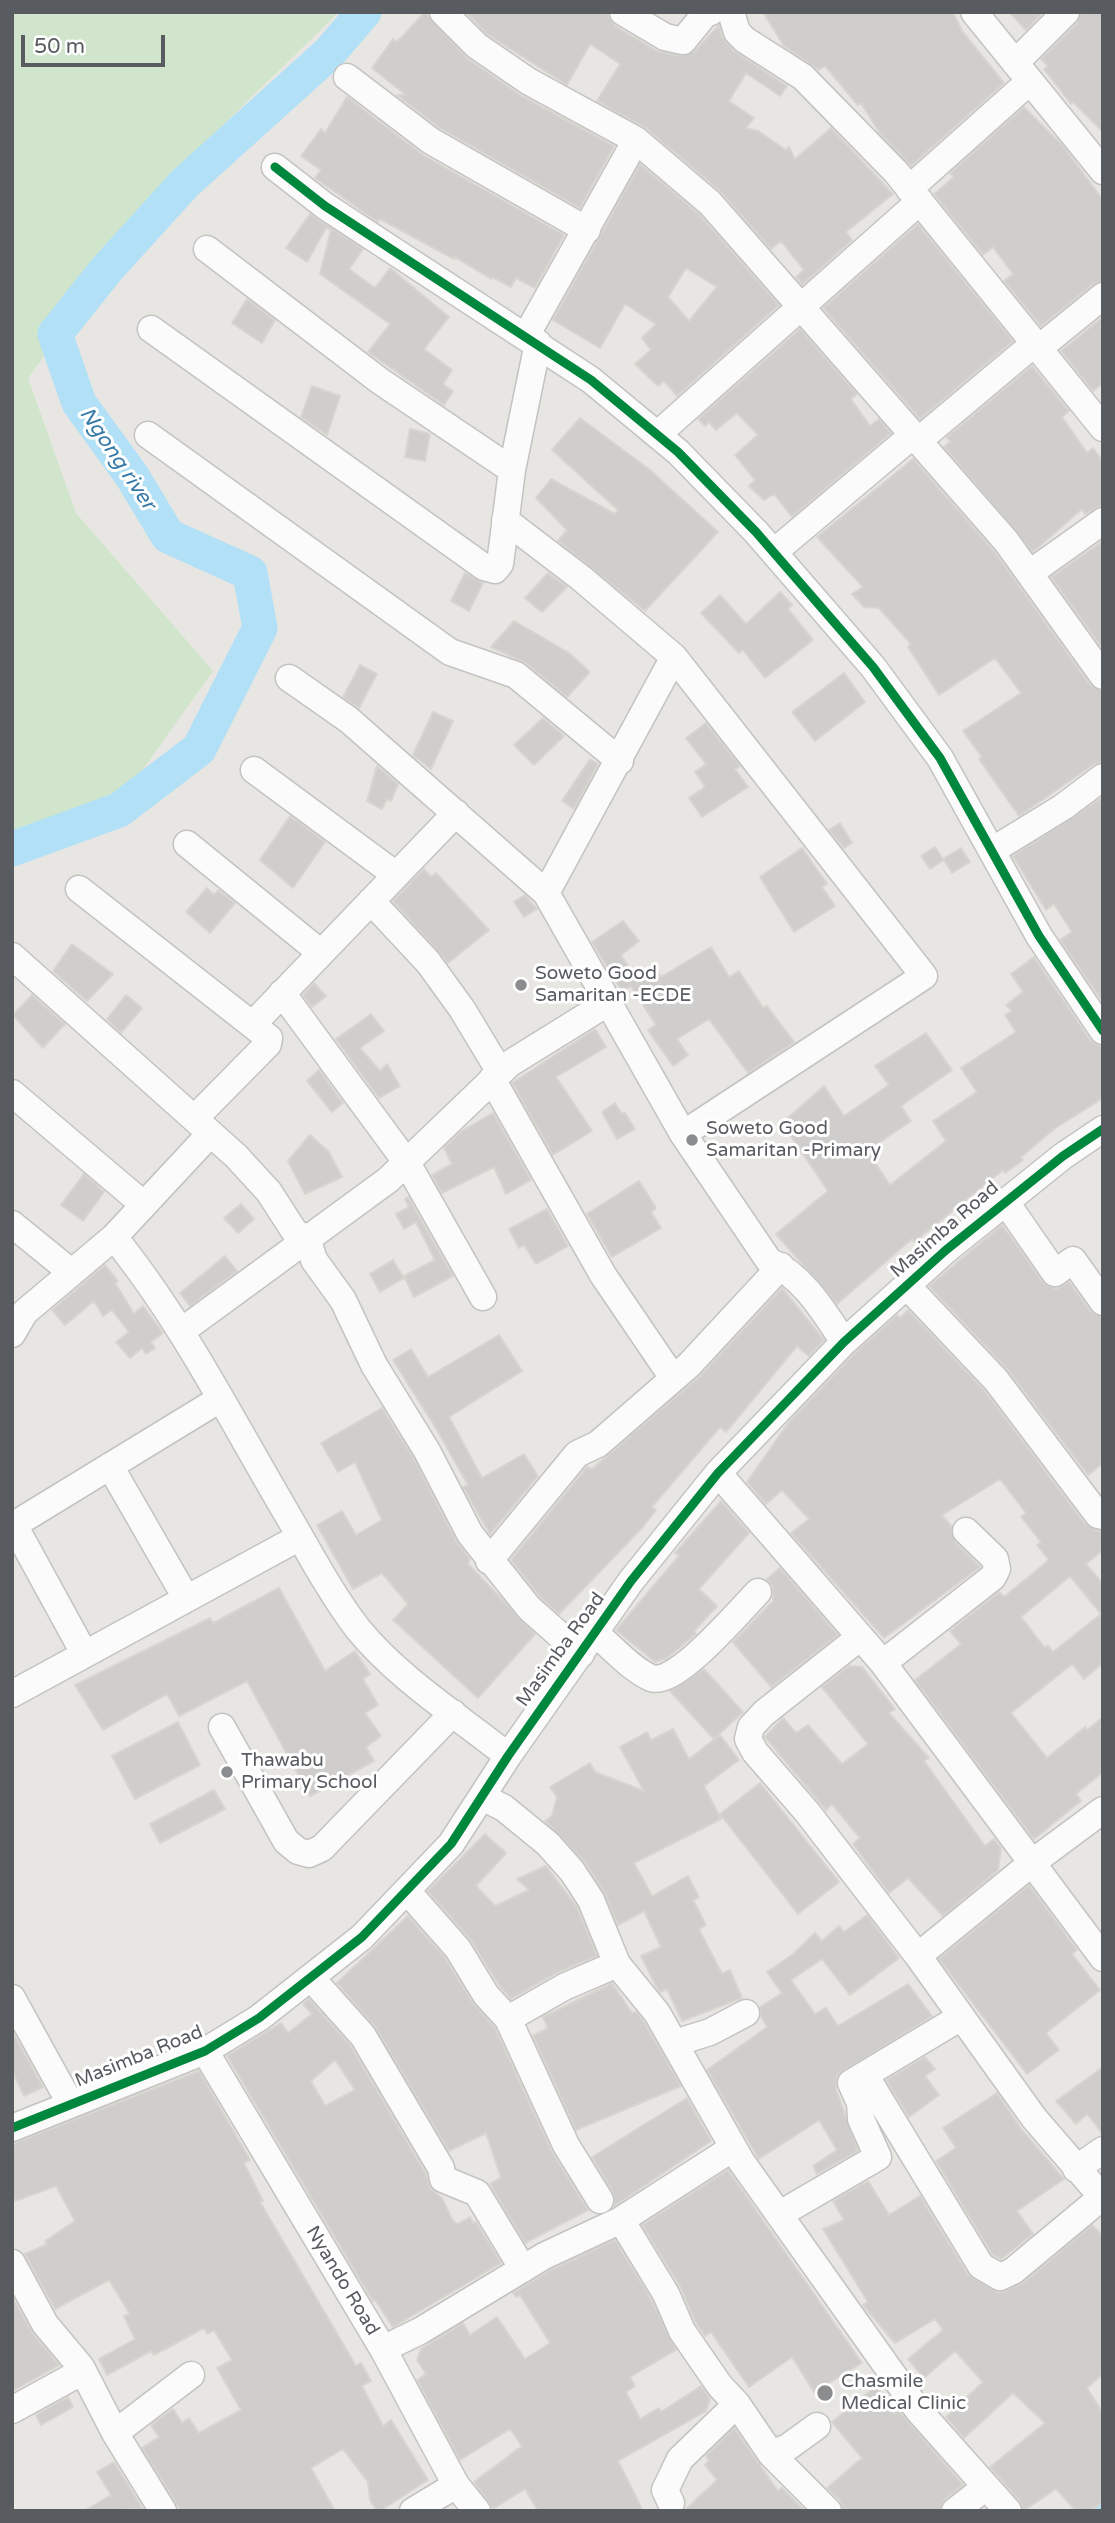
<!DOCTYPE html>
<html>
<head>
<meta charset="utf-8">
<style>
	body { margin:0 }
	#map { position:relative; width:1115px; height:2523px; overflow:hidden; background:#e8e6e2; font-family:"Varela Round",sans-serif }
	canvas { display:block }
	.frame { position:absolute; inset:0; border:14px solid #585c60; pointer-events:none }
	.scale { position:absolute; left:21px; top:35px; width:144px; height:32px; box-sizing:border-box; border:4px solid #585c60; border-top:0; padding-left:9px; font-size:21px; line-height:24px; white-space:nowrap; color:#585c60; -webkit-text-stroke:5px #fff; paint-order:stroke }
</style>
</head>
<body>
<div id="map">
<canvas width="1115" height="2523"></canvas>
<div class="frame"></div>
<div class="scale">50 m</div>
</div>
<script>
const g = document.querySelector('canvas').getContext('2d');
g.lineJoin = 'round';
function fill(path, color) { g.fillStyle = color; g.fill(path, 'evenodd'); }
function trace(path, color, width, dash) { g.strokeStyle = color; g.lineWidth = width; g.lineCap = dash ? 'butt' : 'round'; g.setLineDash(dash || []); g.stroke(path); }
function label(font, color, halo, rows, align = 'center') {
  g.font = font + ' "Varela Round",sans-serif'; g.lineWidth = 6; g.setLineDash([]); g.textBaseline = 'middle'; g.strokeStyle = halo; g.fillStyle = color; for (const [text, x, y, turn = 0] of rows) {
    g.save(); g.translate(x, y); g.rotate((+turn || 0) * Math.PI / 180); g.textAlign = isNaN(turn) ? turn : align; if (halo) g.strokeText(text, 0, 0); g.fillText(text, 0, 0); g.restore();
  }
}
fill(new Path2D(`
	M12,12H339L193,154L28,378L76,513L213,671L109,817L12,855Z`), '#d1e5cc');
trace(new Path2D(`
	M12,849L119,810L199,749L260,628L250,573L168,536L132,476L79,403L55,334L106,270L185,183L329,53L364,12
	M1093,2511L1103,2502`), '#b2e0f6', 35);
const building = new Path2D(`
	M425,12L468,59L520,95L614,146L580,208L440,128L397,95H406L372,68L393,39L397,42Z
	M466,12H607L615,26L657,51L680,56L695,51L719,25L722,37L734,51L787,86L780,96L746,73L729,101L754,118L746,128L758,131L786,150L789,147L795,159L831,128L893,194L846,232L852,240L802,285L796,277L804,270L781,241L771,249L720,191L646,128L597,101L620,64L590,44L567,85L487,34Z
	M763,12H953L962,31L1004,83L911,166L879,132L861,103L858,105L825,66L819,70L784,46Z
	M1009,12H1043L1026,30Z
	M1081,12H1103V132L1073,102L1071,104L1044,69L1048,66L1041,59L1077,23Z
	M347,97L423,155L564,235L535,288L516,278L511,287L492,277L491,279L455,257L454,259L380,219L378,222L315,178L321,170L301,156L321,129L325,133Z
	M1024,107L1063,146L1103,200V281L1093,284L1041,326L1004,281L1013,274L993,247L983,255L934,194L954,177L950,173Z
	M640,164L699,214L779,305L677,396L664,381L658,386L635,364L651,350L642,338L656,324L625,304L600,348L553,320ZM686,268L717,287L689,321L668,297Z
	M310,214L363,249L349,269L375,288L390,268L449,317L424,349L452,370L443,384L453,391L444,405L368,352L390,324L320,274L331,230L326,228L307,262L286,248Z
	M918,224L1013,341L920,419L823,308Z
	M247,299L275,320L262,343L232,323Z
	M1103,317V383L1093,391L1061,351Z
	M800,329L857,394L851,399L870,426L879,419L891,433L792,517L774,494L764,500L749,486L755,480L735,455L758,435L737,413L716,430L709,422L705,426L698,419Z
	M1032,366L1069,411L1062,417L1087,453L1093,448L1103,462V505L1085,514L1082,509L1033,552L944,447L950,442L947,437Z
	M312,386L340,396L327,435L301,417Z
	M580,418L650,470L718,532L645,611L558,541L567,530L536,498L551,479L615,514L618,510L552,450Z
	M410,429L430,434L425,461L405,457Z
	M913,459L994,551L1090,685L1103,691V762L1094,764L1019,816L979,759L982,757L963,731L1021,693L995,658L939,695L908,647L911,644L879,608L864,607L852,594L863,587L817,537Z
	M1103,541V649L1051,577Z
	M465,573L483,583L469,611L451,601Z
	M548,573L567,587L542,612L525,598Z
	M780,592L792,605L788,609L813,640L765,678L743,650L739,653L701,613L720,595L746,624Z
	M514,621L569,653L590,672L567,697L526,663L491,647Z
	M360,665L377,674L359,708L343,697Z
	M844,673L865,702L815,741L792,712Z
	M433,712L453,721L431,769L413,755Z
	M543,718L564,736L534,765L514,745Z
	M706,723L740,766L735,769L748,787L702,817L689,798L705,787L695,772L706,764L686,738Z
	M590,759L598,764L574,809L562,801Z
	M377,766L398,784L391,801L387,799L382,809L367,801Z
	M1103,797V1002L1060,940L1072,932L1054,904L1046,910L1013,856Z
	M290,816L325,842L293,888L260,860Z
	M840,823L852,843L844,848L829,830Z
	M935,847L943,859L961,848L970,862L952,873L944,860L930,869L921,856Z
	M802,848L827,884L822,887L835,906L794,932L760,877Z
	M424,869L431,877L436,873L489,930L448,963L393,901Z
	M207,888L214,895L218,890L235,903L210,933L186,912Z
	M525,895L537,909L524,917L514,902Z
	M623,921L639,941L621,955L638,981L656,969L661,977L711,947L729,977L739,971L763,1008L767,1006L794,1042L748,1073L709,1019L677,1039L688,1055L673,1066L648,1030L656,1025L631,986L622,991L592,942Z
	M72,944L113,974L87,1001L53,971Z
	M1034,957L1090,1040L1103,1047V1098L1054,1129L1021,1157L1023,1160L1005,1173L1003,1170L914,1242L912,1239L837,1304L776,1234L828,1191L782,1123L824,1086L844,1116L889,1085L875,1066L926,1033L952,1070L901,1106L911,1121L867,1151L890,1185L946,1141L933,1121L977,1092L961,1068L1016,1032L1005,1015L1012,1011L1006,1005L1023,992L1011,974Z
	M314,983L326,996L312,1007L303,995Z
	M32,995L65,1024L43,1048L13,1015Z
	M126,995L142,1008L121,1033L107,1019Z
	M371,1014L384,1031L360,1048L380,1071L387,1064L400,1086L379,1098L336,1039Z
	M595,1029L606,1047L556,1077L592,1131L553,1155L512,1083Z
	M319,1070L343,1103L332,1112L307,1081Z
	M615,1103L622,1114L625,1113L635,1129L617,1139L602,1112Z
	M493,1113L531,1180L506,1194L494,1167L442,1193L432,1175L452,1164L444,1148L462,1131Z
	M310,1135L329,1152L342,1177L305,1194L288,1161Z
	M84,1174L104,1192L83,1221L61,1205Z
	M639,1181L656,1208L651,1212L661,1228L612,1257L587,1214Z
	M408,1197L453,1276L414,1297L404,1276L435,1260L416,1222L404,1229L396,1214L409,1207L405,1199Z
	M241,1204L254,1219L238,1233L224,1218Z
	M547,1209L568,1246L536,1264L524,1245L519,1248L509,1229Z
	M1002,1225L1043,1282L1056,1289L1069,1282L1091,1312L1103,1317V1463L1088,1475L1008,1370L929,1286Z
	M225,1256L237,1271L190,1306L180,1293Z
	M393,1260L404,1278L380,1292L370,1274Z
	M105,1265L118,1281L115,1283L134,1314L143,1306L163,1333L151,1342L155,1348L146,1354L142,1348L130,1358L116,1342L129,1332L112,1310L103,1316L94,1301L65,1325L52,1310Z
	M782,1288L824,1340L809,1356L797,1346L726,1432L720,1427L652,1507L656,1510L642,1528L559,1614L540,1597L511,1560L587,1467L592,1469L699,1377Z
	M908,1310L984,1390L1085,1524L1103,1533V1550L1086,1564L1103,1584V1663L1084,1679L1072,1664L1011,1713L1047,1758L1085,1727L1087,1730L1103,1717V1772L1076,1794L1081,1801L1034,1839L915,1680L961,1644L950,1631L999,1592L1004,1597L1049,1560L1037,1545L1041,1542L1021,1517L1026,1513L1000,1479L942,1515L951,1526L955,1542L980,1567L884,1638L791,1533L809,1519L782,1490L766,1504L747,1482L789,1422L855,1353L897,1315L900,1318ZM1070,1576L1101,1614L1053,1652L1048,1645L1045,1648L1021,1617Z
	M499,1335L522,1371L449,1417L482,1478L524,1454L538,1476L490,1534L463,1487L468,1485L437,1430L393,1360L411,1349L428,1377Z
	M382,1408L414,1459L456,1541L470,1559L468,1564L535,1634L478,1698L393,1620L408,1604L382,1573L353,1589L317,1525L342,1511L356,1535L382,1520L355,1462L338,1472L321,1443Z
	M721,1501L749,1533L699,1589L717,1606L694,1631L696,1634L667,1658L655,1662L616,1630L679,1556L675,1553Z
	M780,1568L838,1635L771,1687L733,1642L773,1601V1587L767,1579Z
	M279,1588L325,1671L355,1651L370,1674L363,1679L378,1705L365,1713L381,1736L366,1747L374,1761L310,1796L247,1681L179,1716L167,1694L103,1730L75,1685L210,1618L213,1623Z
	M849,1666L862,1667L895,1709L889,1713L929,1758L924,1761L985,1846L994,1839L1001,1848L998,1870L943,1916L908,1878L889,1893L853,1844L860,1838L832,1804L826,1810L765,1737L783,1718L796,1733L808,1725L842,1764L868,1744L822,1687Z
	M704,1669L743,1712L714,1739L670,1691Z
	M178,1722L200,1765L135,1799L112,1756Z
	M673,1729L689,1759L720,1735L739,1760L704,1786L721,1819L634,1863L652,1896L688,1876L699,1897L693,1900L706,1925L699,1929L722,1974L730,1970L742,1998L682,2021L667,1989L660,1992L657,1988L641,1956L661,1947L644,1911L618,1925L604,1892L585,1862L545,1821L552,1816L557,1797L550,1787L590,1763L595,1772L644,1791L620,1747L647,1732L651,1740Z
	M760,1783L839,1882L798,1914L720,1814Z
	M214,1790L225,1809L160,1843L150,1824Z
	M485,1834L506,1853L476,1886L495,1906L529,1890L517,1879L546,1866L577,1907L597,1956L556,1973L511,1999L499,1985L470,1939L428,1891Z
	M1029,1885L1077,1950L1072,1954L1100,1990L1046,2033L1059,2050L1027,2074L939,1959Z
	M867,1915L899,1958L850,1995L822,1959L791,1980L815,2014L826,2008L838,2026L908,1984L932,2016L837,2075L836,2089L858,2151L817,2174L813,2166L837,2150L819,2120L759,2159L707,2070L767,2027L761,2017L760,2007L782,1993L767,1972L793,1954L815,1933L822,1941L839,1926L844,1932Z
	M408,1916L445,1958L473,2003L495,2028L552,2152L588,2210L525,2243L490,2184L501,2178L486,2133L449,2151L376,2028L337,1983Z
	M612,1983L632,2013L636,2012L644,2022L681,2086L576,2130L533,2036L548,2028L543,2017Z
	M309,1999L350,2045L426,2174L430,2188L442,2198L453,2221L458,2224L470,2217L473,2223L476,2222L501,2263L393,2327L375,2300L373,2301L227,2056L281,2023L288,2033L312,2014L303,2004ZM335,2060L355,2090L325,2106L311,2081Z
	M12,2031L43,2087L24,2096L12,2070Z
	M925,2057L935,2069L925,2076L939,2095L909,2117L886,2080Z
	M1103,2067V2134L1087,2114L1076,2124L1056,2101Z
	M199,2071L250,2160L244,2163L263,2201L260,2202L356,2366L361,2363L371,2381L362,2386L383,2426L391,2420L428,2480L380,2511H377L370,2500L368,2482L343,2449L311,2468L335,2511H181L142,2448L159,2437L151,2425L173,2409L182,2423L189,2418L199,2433L241,2410L217,2368L232,2360L214,2330L207,2334L204,2328L154,2355L151,2351L107,2375L99,2359L135,2339L124,2316L130,2314L109,2280L55,2309L25,2254L47,2244L45,2241L75,2221L56,2186L15,2201L12,2193V2144Z
	M997,2093L1021,2129L1064,2179L1017,2211L1033,2234L1001,2259L992,2254L936,2161L956,2148L943,2128Z
	M687,2098L711,2141L614,2206L613,2192L592,2157Z
	M728,2170L862,2363L814,2392L792,2357L749,2387L711,2332L705,2336L696,2323L680,2286L642,2225Z
	M868,2181L889,2215L920,2196L968,2275L999,2293L1023,2283L1092,2225L1103,2236V2374L1087,2388L1103,2413V2501L1092,2511H1076L1056,2489L1023,2511L1020,2501L990,2467L1045,2423L1013,2393L964,2438L946,2417L983,2382L955,2351L924,2378L908,2359L943,2330L935,2319L895,2343L863,2305L868,2302L823,2229L844,2220L833,2201Z
	M615,2240L652,2301L676,2350L630,2377L635,2386L626,2392L640,2419L659,2408L661,2412L701,2386L710,2399L706,2411L618,2461L643,2511H538L525,2489L493,2509L474,2482L522,2446L510,2429L460,2460L417,2380L426,2374L417,2360L421,2349L463,2323L470,2335L497,2317L525,2359L550,2343L520,2295L516,2297L513,2293L551,2270Z
	M12,2297L33,2334L59,2365L12,2391Z
	M876,2386L893,2414L899,2411L963,2485L945,2499L940,2511H843L840,2500L827,2488L862,2458L832,2422Z
	M68,2397L73,2407L41,2425L36,2415Z
	M734,2428L778,2491L782,2488L805,2511H684L717,2480L705,2465L709,2461L706,2456Z
	M114,2462L143,2509L84,2511L111,2495L97,2472Z`);
fill(building, '#d0cecc');
trace(building, '#d8d5d1', 2);
const minor = new Path2D(`
	M443,12L477,46L528,81L636,140L710,203L1006,541L1103,676
	M623,12L665,37L683,41L705,14L711,12
	M731,12L737,32L745,40L803,77L896,172L1103,428
	M974,12L1103,171
	M1015,63L1066,12
	M347,77L431,141L587,230
	M275,167L325,206L591,380L678,452L756,532L873,667L940,758L1039,936L1103,1031
	M909,189L1030,81
	M207,249L380,381L512,470
	M151,329L484,567L495,570L500,564L512,470L538,343
	M526,336L636,140
	M1039,348L1103,296
	M658,434L920,201
	M148,435L450,652L516,675L620,761
	M918,441L1035,343
	M505,520L581,578L674,657L924,976L683,1134
	M774,552L913,435
	M1030,573L1103,521
	M674,657L546,893L683,1134L769,1261C803,1276 824,1312 844,1342
	M289,678L349,720L546,893
	M254,770L396,875
	M187,844L321,953
	M993,850L1063,807L1103,777
	M79,889L269,1038L268,1044L195,1118
	M371,901L428,962L462,1009L500,1072
	M12,956L236,1156L269,1192L296,1234L307,1237
	M282,993L407,1163L483,1297
	M252,1025L456,813
	M492,1079L603,1275L673,1378
	M12,1093L143,1204
	M210,1134L114,1237C181,1320 229,1415 283,1507C307,1548 329,1591 358,1629C399,1679 458,1716 508,1756
	M1005,1201L1055,1273L1073,1260L1103,1302
	M12,1224L71,1272
	M307,1237L314,1260L343,1300L374,1365L427,1451L470,1534L529,1608L581,1654
	M907,1286L996,1380L1098,1515L1103,1516
	M183,1330L388,1180L509,1064L609,1002
	M12,1334L25,1312L114,1237
	M110,1466L186,1598
	M718,1473L883,1663L1103,1958
	M14,1525L84,1653
	M12,1526L220,1399
	M489,1561L577,1454L598,1444L689,1365L781,1266
	M596,1634C613,1648 631,1669 651,1678C675,1688 741,1609 758,1592
	M859,1638L764,1713L751,1727L748,1739L755,1752L807,1812L918,1956
	M883,1663L993,1577L997,1569L995,1559L966,1531
	M12,1694L300,1537
	M222,1727L286,1841L298,1851L309,1854L322,1848L453,1713
	M482,1797L504,1808L548,1844L572,1871L591,1900L617,1964L657,2013L741,2161L918,2410L1008,2511
	M1103,1810L1033,1862L918,1956L1034,2118L1103,2198
	M407,1891L458,1949L486,1995L508,2019L566,2145L600,2200
	M312,1979L363,2036L441,2168L443,2179L477,2193L523,2269
	M12,1998L70,2103
	M508,2019L564,1987L617,1964
	M675,2043L710,2032L746,2013
	M205,2051L383,2349L456,2485L477,2511
	M865,2075L981,2266L1000,2277L1013,2271L1102,2197
	M12,2128L205,2051L259,2018L362,1937L451,1844L508,1756L631,1581L718,1473L844,1342L946,1250L1063,1156L1103,1129
	M1076,2169L1103,2150
	M780,2214L878,2157L861,2119L860,2103L851,2083L961,2017
	M621,2220L666,2294L682,2331L720,2386L737,2404L680,2459L665,2490L671,2503
	M12,2263L45,2324L81,2367L115,2433L163,2511
	M383,2349L420,2331L544,2256L621,2220L733,2148
	M737,2404L771,2454L788,2447L817,2426
	M12,2410L83,2371
	M115,2433L191,2375
	M771,2454L828,2511
	M413,2511L456,2485
	M955,2511L986,2487`);
trace(minor, '#c3c3c2', 29);
trace(minor, '#fcfbfb', 26);
trace(new Path2D(`
	M275,167L325,206L591,380L678,452L756,532L873,667L940,758L1039,936L1103,1031
	M12,2128L205,2051L259,2018L362,1937L451,1844L508,1756L631,1581L718,1473L844,1342L946,1250L1063,1156L1103,1129`), '#00873e', 9);
for (const [x, y, r, color] of [
	[521,985,7,"#8a8c8e"],
	[692,1140,7,"#8a8c8e"],
	[227,1772,7,"#8a8c8e"],
	[825,2393,9,"#8a8c8e"]
]) { const dot = new Path2D(); dot.arc(x, y, r, 0, 2 * Math.PI); g.fillStyle = color; g.fill(dot); trace(dot, '#fff', 2.5); }
label('19px', '#585c60', '#fff', [
	["Soweto Good",535,974],
	["Samaritan -ECDE",535,996],
	["Soweto Good",706,1129],
	["Samaritan -Primary",706,1151],
	["Thawabu",241,1761],
	["Primary School",241,1783],
	["Chasmile",841,2382],
	["Medical Clinic",841,2404]
], 'left');
label('19px', '#585c60', '#fff', [
	["Masimba Road",945,1230,-41],
	["Masimba Road",561,1650,-54],
	["Masimba Road",139,2057,-22],
	["Nyando Road",342,2281,59]
]);
label('italic 21px', '#3779a7', '#fff', [
	["Ngong river",117,459,56]
]);
</script>
</body>
</html>
